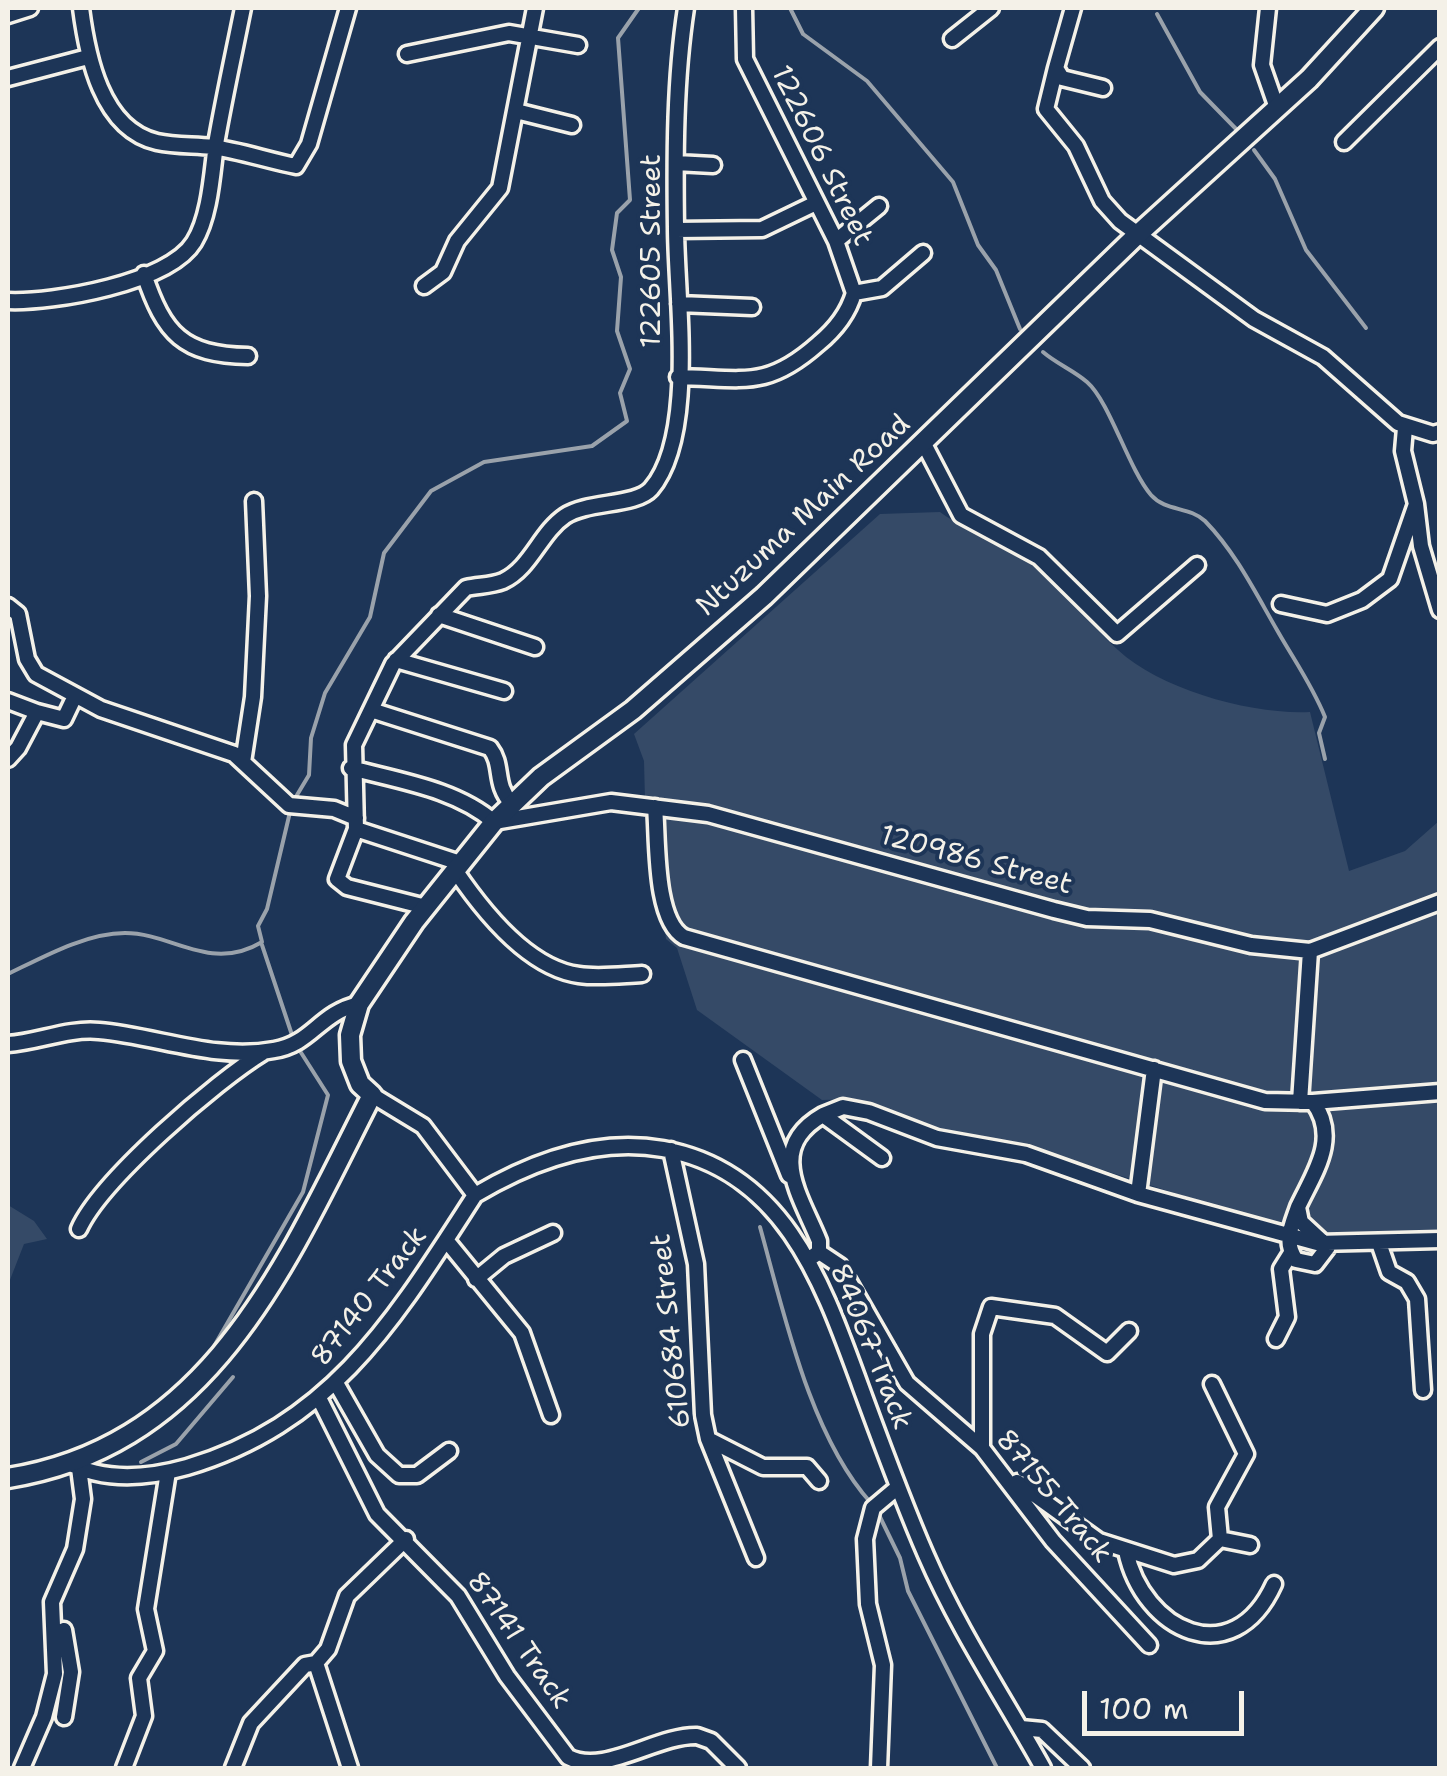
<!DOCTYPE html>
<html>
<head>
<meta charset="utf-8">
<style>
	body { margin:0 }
	#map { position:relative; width:1447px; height:1776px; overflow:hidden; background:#1d3557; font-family:"Shantell Sans",sans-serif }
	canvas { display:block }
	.frame { position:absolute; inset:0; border:10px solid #f4f1e8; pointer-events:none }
	.scale { position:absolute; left:1082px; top:1691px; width:162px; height:45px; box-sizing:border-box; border:5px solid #f4f1e8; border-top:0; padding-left:12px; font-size:30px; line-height:35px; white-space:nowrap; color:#f4f1e8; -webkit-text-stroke:8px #1d3557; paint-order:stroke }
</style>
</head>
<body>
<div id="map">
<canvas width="1447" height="1776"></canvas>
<div class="frame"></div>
<div class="scale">100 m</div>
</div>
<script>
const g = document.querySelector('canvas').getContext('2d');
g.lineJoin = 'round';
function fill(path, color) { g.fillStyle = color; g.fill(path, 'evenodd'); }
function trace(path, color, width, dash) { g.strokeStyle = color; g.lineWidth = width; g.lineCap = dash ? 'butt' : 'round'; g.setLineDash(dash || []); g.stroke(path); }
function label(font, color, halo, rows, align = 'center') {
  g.font = font + ' "Shantell Sans",sans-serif'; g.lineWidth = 8; g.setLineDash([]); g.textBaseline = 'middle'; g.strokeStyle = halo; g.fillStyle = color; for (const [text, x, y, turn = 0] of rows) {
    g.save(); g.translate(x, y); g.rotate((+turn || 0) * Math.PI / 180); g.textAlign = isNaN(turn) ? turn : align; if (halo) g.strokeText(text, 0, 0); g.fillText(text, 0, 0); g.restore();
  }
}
fill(new Path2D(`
	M940,512C971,535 1014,542 1040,565C1069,590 1089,625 1118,650C1161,690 1253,715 1310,712L1349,871L1405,851L1439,821V1236L1313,1238L1029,1146L942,1132L855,1099L822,1100L697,1010L677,948L666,939L653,830L645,800L644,761L634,734L880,514Z
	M8,1205L34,1221L47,1239L24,1244L8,1285Z`), '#354a67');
trace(new Path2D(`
	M790,8L803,34L867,81L953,182L978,245L996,270L1020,329
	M1157,14L1200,92L1239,132
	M1254,150L1275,179L1306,250L1366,328
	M1043,352C1057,364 1073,370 1087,382C1110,402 1128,468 1151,495C1166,512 1189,506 1205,521C1236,553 1255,592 1277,630C1294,660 1312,685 1325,717L1319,733L1325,759
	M294,800L309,775L311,738L325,693L370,617L384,553L431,491L484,462L592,446L627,421L620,393L630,369L617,331L621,277L612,250L617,213L630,200L618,38L639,8
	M262,945L292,1035
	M8,974C43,957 86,933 125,933C173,933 210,973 262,942L258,926L267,909L290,812
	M760,1227C784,1313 810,1436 871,1503
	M213,1348L303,1192L328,1095L300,1051
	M141,1462L176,1444L233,1377
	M880,1517L900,1558L908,1591L997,1768`), '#9aa2ab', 4);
const minor = new Path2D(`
	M81,8C87,55 101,129 157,142C175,146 194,145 212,147C237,150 270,161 296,166L309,144L348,8
	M1073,8L1056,68L1062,78L1103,88
	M1268,8L1262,65L1277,108
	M8,15L30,8
	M952,39L991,8
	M407,54L509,33L578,45
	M1056,68L1046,109L1076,146L1102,201L1120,221L1254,319L1323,357L1398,423L1433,434L1440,432
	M8,78L88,57
	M516,111L572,125
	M1344,142L1440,47
	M676,163L713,165
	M676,230L762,229L816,203
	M836,241L879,206
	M144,274C164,334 183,355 248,356
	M424,286L443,272L457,241L500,188L535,8
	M854,293L882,288L923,253
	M8,301C53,303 169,283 194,242C210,216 212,174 216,144C224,98 234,53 243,8
	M679,304L752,307
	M678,377C743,378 766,390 818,344C835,330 848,314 854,293L836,241L745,59L744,8
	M923,442L961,515L1039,557L1117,634L1197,565
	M1416,504L1421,546L1440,610
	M1281,604L1327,614L1362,600L1390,579L1416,504L1403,451L1405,428
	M8,606L18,614L27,659L36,674L101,709L234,754L289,805L334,809L356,818
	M439,615L535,647
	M396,660L504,691
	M8,701L37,712
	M371,710L490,748C504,766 493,783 512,804
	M8,759L18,748L37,712L64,719L75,696
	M243,762L253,697L258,596L254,501
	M351,768C399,781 456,789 494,822L611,802L708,814L1054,910L1087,918L1150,920L1251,945L1310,951L1440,902
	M655,807C658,839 654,920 684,937L1265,1101L1313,1102L1440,1092
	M356,829L460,863
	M455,870C482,910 527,968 579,975C599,978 621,975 642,974
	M426,907L347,887L337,879L356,829L354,745L393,664L466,588C479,585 490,586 503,581C531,568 540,533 565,516C587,501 636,506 651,489C697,435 676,296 676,228C675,156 675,79 686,8
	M8,1044C38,1042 68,1028 99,1031C157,1036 215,1061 274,1050C312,1044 319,1013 359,1004
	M743,1060L789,1175
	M372,1095L423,1126L475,1195C532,1161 596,1137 663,1149C785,1171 823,1284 860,1385C881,1442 902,1500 926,1555C958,1629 1004,1698 1043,1768
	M1300,1102L1310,951
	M823,1115L843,1107L869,1112L937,1138L1026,1154L1138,1194L1317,1243L1440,1240
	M671,1150L696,1264L703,1415L708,1439L756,1558
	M1138,1194L1154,1069
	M1298,1207L1301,1222L1328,1247L1315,1264L1296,1260C1283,1241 1292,1225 1298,1207Z
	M1298,1207C1314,1173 1340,1138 1313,1102
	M79,1229C101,1180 216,1081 264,1052
	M446,1240L522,1333L551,1415
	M1379,1243L1389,1272L1407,1282L1417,1299L1423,1390
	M819,1252V1241C801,1196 765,1148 823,1115L882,1158
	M808,1260L819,1252L840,1266L907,1383L982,1448L1053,1541L1149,1645
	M476,1279L504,1256L553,1233
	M1276,1339L1287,1317L1281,1269L1291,1253
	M336,1383L377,1455L399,1475H417L449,1451
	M1212,1384L1246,1454L1217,1507L1220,1539
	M320,1400L377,1514L458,1596L507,1676L568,1757C604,1776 656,1735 697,1736L711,1741L738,1768
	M708,1439L763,1467H807L819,1481
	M982,1448V1334L991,1307L1055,1316L1107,1353L1129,1331
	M67,1462C104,1482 148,1478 187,1467C334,1423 396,1317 475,1195
	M1017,1482L1099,1541L1174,1565L1198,1560L1220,1539L1250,1545
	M1126,1551C1143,1631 1233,1674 1274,1584
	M64,1630L71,1672L64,1717
	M1021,1728L1042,1730L1082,1768
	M22,1768L44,1717L55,1674L52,1602L75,1549L83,1499L79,1468
	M124,1768L144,1716L139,1678L155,1651L146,1609L168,1472
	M233,1768L251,1723L305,1665L316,1663
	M350,1768L316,1663L328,1649L347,1596L406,1539
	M879,1768L883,1665L868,1604L865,1539L873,1508L898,1487`);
const major = new Path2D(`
	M8,1478C214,1445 288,1259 372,1095L360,1084L351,1061L350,1035L359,1004L414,922L494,822L541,777L633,710L764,596L1136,236L1309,79L1374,8`);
trace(minor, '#f4f1e8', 21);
trace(major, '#f4f1e8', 25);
trace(minor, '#1d3557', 14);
trace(major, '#1d3557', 18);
label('28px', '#f4f1e8', '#1d3557', [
	["122606 Street",821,156,64],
	["122605 Street",653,251,-90],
	["Ntuzuma Main Road",804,516,-43],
	["120986 Street",976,861,15],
	["87140 Track",370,1297,-52],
	["610684 Street",672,1331,-96],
	["84067 Track",870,1347,68],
	["87155 Track",1053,1497,50],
	["87141 Track",518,1641,55]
]);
</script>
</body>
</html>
